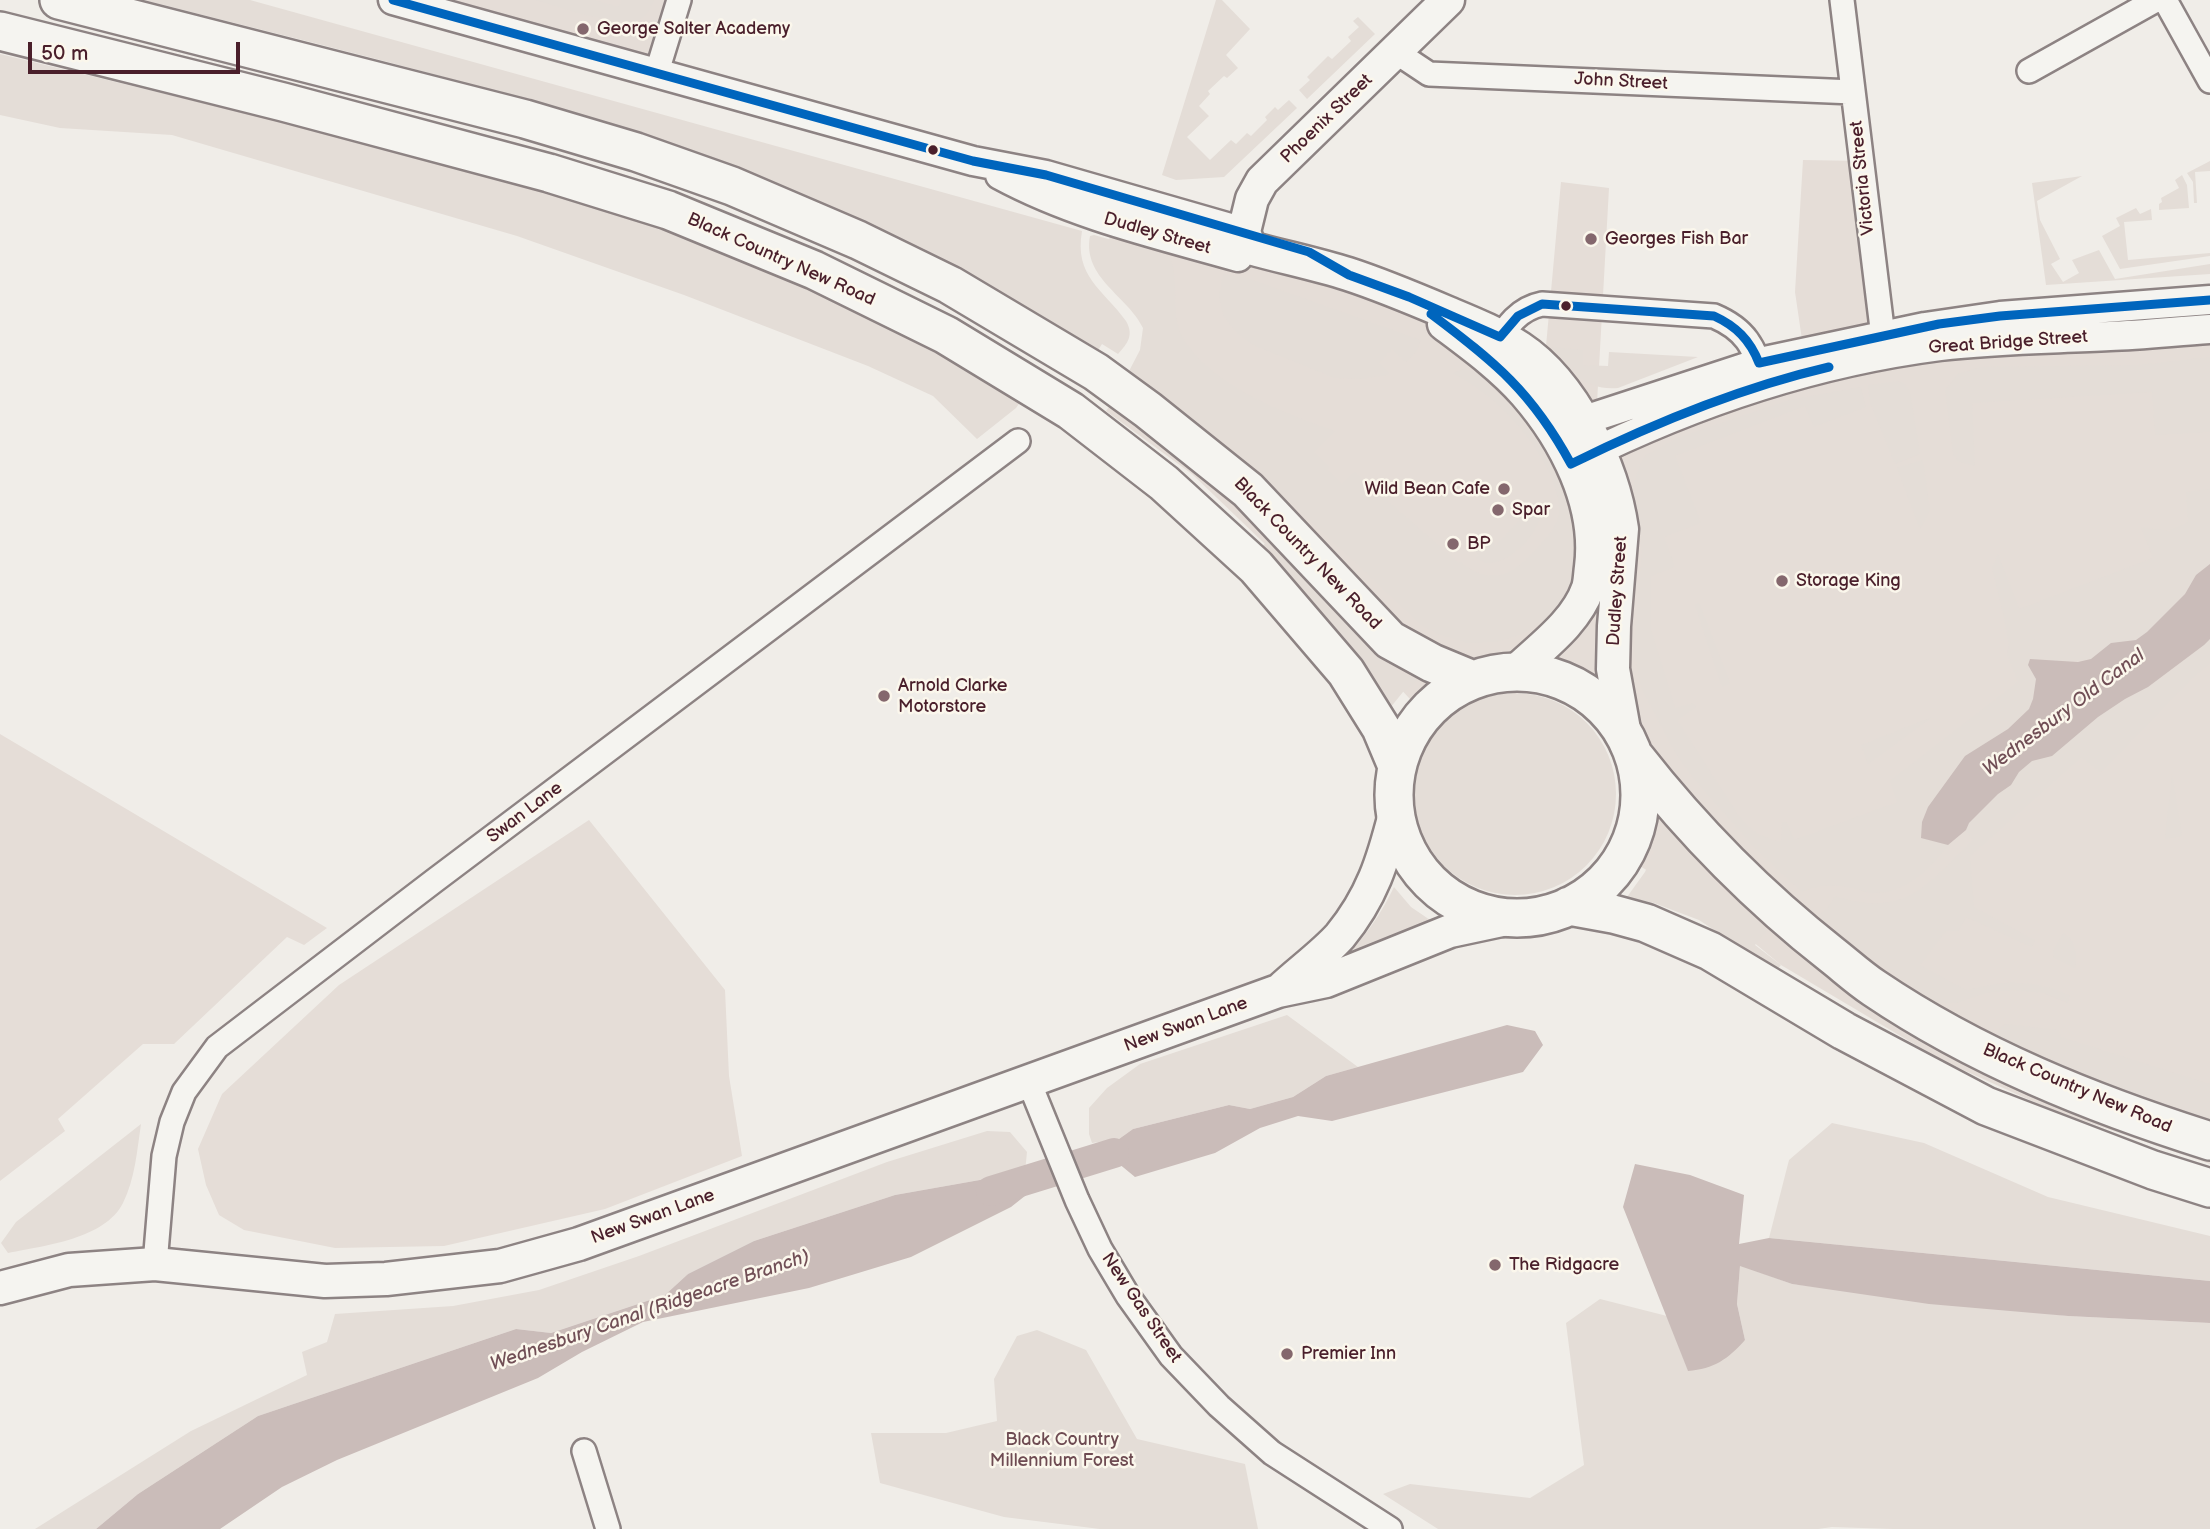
<!DOCTYPE html>
<html>
<head>
<meta charset="utf-8">
<style>
	body { margin:0 }
	#map { position:relative; width:2210px; height:1529px; overflow:hidden; background:#f0ede8; font-family:"Balsamiq Sans",sans-serif }
	canvas { display:block }
	.scale { position:absolute; left:28px; top:42px; width:212px; height:32px; box-sizing:border-box; border:4px solid #4a1f2b; border-top:0; padding-left:9px; font-size:21px; line-height:24px; white-space:nowrap; color:#4a1f2b; -webkit-text-stroke:5px #fbf7ec; paint-order:stroke }
</style>
</head>
<body>
<div id="map">
<canvas width="2210" height="1529"></canvas>
<div class="scale">50 m</div>
</div>
<script>
const g = document.querySelector('canvas').getContext('2d');
g.lineJoin = 'round';
function fill(path, color) { g.fillStyle = color; g.fill(path, 'evenodd'); }
function trace(path, color, width, dash) { g.strokeStyle = color; g.lineWidth = width; g.lineCap = dash ? 'butt' : 'round'; g.setLineDash(dash || []); g.stroke(path); }
function label(font, color, halo, rows, align = 'center') {
  g.font = font + ' "Balsamiq Sans",sans-serif'; g.lineWidth = 5; g.setLineDash([]); g.textBaseline = 'middle'; g.strokeStyle = halo; g.fillStyle = color; for (const [text, x, y, turn = 0] of rows) {
    g.save(); g.translate(x, y); g.rotate((+turn || 0) * Math.PI / 180); g.textAlign = isNaN(turn) ? turn : align; if (halo) g.strokeText(text, 0, 0); g.fillText(text, 0, 0); g.restore();
  }
}
fill(new Path2D(`
	M456,0H679L656,75L451,16Z
	M1803,160L1862,161L1884,345L2079,325L2210,315V1164L2052,1110L1941,1060L1781,965L1705,902L1623,857L1637,825L1640,785L1605,709L1596,700L1566,682L1550,676L1515,672L1473,680L1452,691L1424,714L1265,544L1192,474L1106,411L1159,337L1105,255L1118,207L1545,357L1561,182L1609,188L1595,439L1805,360L1795,292Z
	M0,734L327,928L304,945L287,937L174,1044H143L58,1119L65,1131L0,1181Z
	M589,820L725,990L729,1076L742,1156L605,1209L444,1246L335,1248L244,1230L219,1215L206,1185L198,1149L222,1094L339,985Z`), '#e5ddd7');
fill(new Path2D(`
	M144,0H250L1082,231C1074,277 1103,289 1126,321C1134,335 1128,343 1118,354L1102,344L1095,355C1039,319 984,279 924,250C675,127 410,68 144,0Z
	M536,0H595L619,7L622,0H654L646,15L632,24L581,14Z
	M1216,0H1222L1250,29L1226,55L1238,68L1227,78L1224,76L1208,91L1210,94L1199,106L1209,116L1187,137L1210,160L1231,140L1236,144L1247,133L1251,136L1267,120L1265,117L1275,107L1278,110L1289,100L1297,108L1224,177L1176,180L1162,175Z
	M1358,17L1375,34L1307,99L1299,90L1310,80L1307,77L1328,56L1332,59L1351,41L1348,37L1359,27L1353,21Z
	M0,54L389,148L604,207L748,261L839,301L934,348L1023,398L1016,408L977,439L933,396L868,366L684,295L517,236L172,135L60,128L0,115Z
	M2210,161V171L2195,172L2197,203H2194L2193,182L2187,173Z
	M2182,175L2187,185L2189,208L2159,210V204L2162,202L2161,198L2179,188L2175,180Z
	M2082,176L2037,201L2040,220L2060,259L2051,264L2063,282L2079,273L2072,260L2099,250L2115,279L2210,264V274L2046,285L2032,183Z
	M2136,208L2140,214L2151,209L2152,220L2124,222L2128,260L2210,253V256L2120,269L2102,236L2120,226L2116,218Z
	M1094,235L1166,255C1182,266 1169,312 1182,336C1207,384 1286,414 1335,431L1314,452L1329,467L1327,470L1342,484L1354,472L1459,563L1460,562C1495,589 1516,573 1541,544C1551,533 1560,523 1559,507C1557,466 1513,413 1480,390C1472,384 1462,379 1453,373L1463,369L1493,375L1513,395L1569,482L1581,561L1571,588L1563,600L1544,620L1522,634L1496,642L1468,643L1438,634L1423,626L1259,472L1180,409L1128,373L1140,350L1143,328C1128,296 1082,278 1090,236Z
	M1223,274L1247,278L1421,340L1416,352L1406,362L1392,349L1379,363L1389,373L1387,375L1360,379L1335,378L1253,345L1235,331L1223,315L1219,296Z
	M1551,347L1583,350V365L1608,366L1609,352L1698,357L1618,388C1586,391 1572,371 1551,351Z
	M2210,357V432L2155,435L2152,392L1972,403L1975,466L1959,462L1953,454L1945,390L1958,374L1980,367L2139,365Z
	M1898,381L1905,384L1910,392L1920,454L1895,464L1870,402L1868,385Z
	M1861,387L1866,407L1814,427L1805,406L1675,456L1701,523L1664,537L1675,567L1651,576V630L1675,708L1693,703L1696,707L1677,720L1738,815C1749,830 1763,839 1781,841L1782,822H1786L1794,840L1897,802L1890,781L2018,682L2007,653L2009,646L2004,617L1992,568L1998,554L2019,609L2153,558L2141,527L2168,531L2188,522L2186,492L2210,489V564L2196,575L2185,594L2147,632L2136,640L2111,643L2091,659L2064,662L2040,659L2028,665L2036,679L2033,699L2028,709L2008,729L1965,756L1928,807L1922,822L1921,838L1948,845C1929,869 1905,895 1872,893C1866,893 1861,890 1856,889C1836,884 1821,884 1802,892L1756,849L1691,775L1674,750L1641,687L1634,650L1642,550L1633,493L1634,482L1639,467L1646,455L1677,438L1789,400Z
	M1923,460L1930,510L1920,529L1897,468Z
	M1535,503L1541,513C1539,535 1499,577 1476,558L1479,555L1474,550L1486,537L1496,546Z
	M1270,539L1376,652L1396,670L1417,680L1403,692L1390,708L1365,672L1258,550Z
	M1699,603L1730,683L1722,687L1695,605Z
	M2210,639V663L2192,678L2101,772L2081,757L1970,856L1974,907L2035,940L2034,944L2031,947L1966,917L1958,931H1946L1920,965L1966,990C2009,980 2029,979 2070,995L2068,1003L2043,993L2014,990L1986,993L1957,1003H1937L1864,953L1817,916L1827,909L1835,896C1905,919 1927,885 1973,840L1966,830L1969,823L1998,794L2011,785L2019,772L2032,761L2052,755L2098,717L2125,699L2148,687L2178,666Z
	M1414 794a101 101 0 1 1 202 0a101 101 0 1 1-202 0Z
	M1932,717L1868,764L1861,745Z
	M2172,774L2182,836L2165,839Z
	M1664,826L1708,876L1767,930L1755,945L1781,965L1776,971L1699,920L1654,903L1627,897L1645,872Z
	M1394,887L1411,907L1433,922L1331,968C1360,945 1378,920 1394,887Z
	M2063,933C2076,940 2078,955 2075,968L2053,957L2054,950Z
	M1287,1015L1358,1067L1326,1076L1293,1097L1250,1109L1229,1105L1133,1129L1119,1139L1092,1143L1089,1134V1108L1107,1088L1140,1064Z
	M2006,1024L2058,1030L2061,1037L2210,1084V1125L2107,1087L2036,1058L1996,1038L2001,1026Z
	M1832,1123L1924,1143L2048,1197L2210,1236V1281L1769,1238L1789,1160Z
	M141,1124C137,1151 135,1179 123,1203C105,1239 43,1246 8,1253L1,1243L16,1222Z
	M987,1131L1010,1132L1027,1152L1025,1172L895,1195L754,1241L688,1274L665,1295L551,1333L516,1329L258,1416L138,1494L96,1529H35L191,1431L307,1375L302,1352L327,1342L335,1314L453,1306L539,1290L639,1256L887,1162Z
	M1740,1265L1792,1284L2068,1316L2210,1323V1529H1893L1832,1527L1818,1529H1438L1383,1494L1410,1484L1530,1498L1584,1465L1566,1323L1600,1299L1667,1316L1688,1370L1745,1340L1737,1304Z
	M1037,1330L1086,1350L1137,1439L1245,1464L1258,1529H1100L1004,1517L880,1483L871,1433H946L997,1421L994,1379L1017,1336Z`), '#e4ddd7');
fill(new Path2D(`
	M2210,564V639L2204,645L2148,687L2125,699L2098,717L2052,756L2032,761L2019,772L2011,785L1998,794L1969,823L1966,830L1948,845L1921,838L1922,822L1928,807L1965,756L2008,729L2029,709L2033,699L2036,679L2028,665L2030,659L2078,662L2091,659L2111,643L2136,640L2147,632L2185,594L2196,575Z
	M1507,1025L1535,1031L1543,1045L1523,1072L1332,1121L1298,1116L1260,1128L1215,1153L1135,1177L1118,1163L1119,1139L1133,1129L1229,1105L1250,1109L1293,1097L1326,1076Z
	M1635,1164L1690,1175L1744,1195L1739,1244L1769,1238L2210,1281V1323L2068,1316L1929,1304L1792,1284L1740,1266L1737,1304L1745,1340C1728,1359 1714,1369 1688,1371L1623,1207Z
	M1025,1172L1035,1188L1011,1207L911,1257L809,1288L643,1322L582,1352L538,1378L337,1460L282,1487L220,1529H96L138,1494L258,1416L516,1329L551,1333L665,1295L688,1274L754,1241L895,1195Z`), '#cabcb9');
trace(new Path2D(`
	M991,1191L1114,1153`), '#cabcb9', 30);
const minor = new Path2D(`
	M1842,0L1885,353
	M2165,0L2210,81
	M1396,52L1429,74L1853,92
	M2029,71L2156,0
	M656,75L679,0
	M1493,348C1506,328 1517,309 1542,304L1714,316C1747,330 1753,347 1765,379
	M1029,1082L1077,1200L1100,1249L1128,1296L1171,1356L1219,1406L1272,1453L1390,1529
	M155,1264L164,1156L172,1122L184,1092L217,1047L434,881L1018,441
	M584,1451L608,1529`);
const tertiary = new Path2D(`
	M393,0L973,161L1046,175L1244,232
	M1000,175C1074,215 1157,234 1238,257
	M1572,430L1569,425L1765,361L1925,327L2000,316L2210,300
	M1578,460C1691,404 1815,362 1940,346C1997,339 2053,339 2110,336C2143,335 2177,331 2210,329`);
const secondary = new Path2D(`
	M1244,232L1250,248C1282,257 1316,264 1348,274C1382,285 1415,299 1448,313C1472,323 1497,333 1520,348C1574,384 1613,466 1622,529L1614,626L1613,669L1625,735
	M1239,252L1252,199L1262,181L1448,0
	M1444,324C1472,345 1501,366 1525,393C1565,439 1599,504 1591,567C1590,574 1590,582 1588,588C1576,623 1540,648 1515,672
	M1280,990C1299,972 1323,955 1340,936C1372,897 1383,861 1395,814
	M0,1288L69,1270L155,1264L325,1281L386,1279L500,1266L579,1244L1278,991L1326,981L1450,931L1511,918`);
const trunk = new Path2D(`
	M59,0L525,119L636,152L732,186L858,240L950,285L1096,372L1148,410L1248,490L1390,640L1432,663L1473,680
	M0,31L283,102L549,173L668,210L814,270L946,335L1071,411L1164,483L1256,567L1346,672L1381,728L1397,766
	M1394 795a123 123 0 1 1 246 0a123 123 0 1 1-246 0Z
	M1635,757C1693,831 1758,897 1832,955C1846,966 1859,978 1874,988C1976,1057 2093,1104 2210,1141
	M1569,906L1613,914L1646,923L1710,951L1844,1031L1986,1106L2153,1170L2210,1188`);
trace(minor, '#8d8383', 28);
trace(tertiary, '#8d8383', 33);
trace(secondary, '#8d8383', 37);
trace(trunk, '#8d8383', 42);
trace(minor, '#f5f4f0', 23);
trace(tertiary, '#f5f4f0', 28);
trace(secondary, '#f5f4f0', 32);
trace(trunk, '#f5f4f0', 37);
trace(new Path2D(`
	M393,0L973,161L1046,175L1309,252L1349,275L1409,297L1500,337L1518,316L1542,304L1714,316C1736,326 1750,340 1759,363L1939,324L2000,316L2210,300
	M1431,314C1495,362 1532,392 1571,464C1654,423 1739,388 1829,367`), '#0065bd', 9);
for (const [x, y, r, color] of [
	[583,29,7,"#84676d"],
	[933,150,6,"#4a1f2b"],
	[1591,239,7,"#84676d"],
	[1566,306,6,"#4a1f2b"],
	[1504,489,7,"#84676d"],
	[1498,510,7,"#84676d"],
	[1453,544,7,"#84676d"],
	[1782,581,7,"#84676d"],
	[884,696,7,"#84676d"],
	[1495,1265,7,"#84676d"],
	[1287,1354,7,"#84676d"]
]) { const dot = new Path2D(); dot.arc(x, y, r, 0, 2 * Math.PI); g.fillStyle = color; g.fill(dot); trace(dot, '#fbf7ec', 2.5); }
label('18px', '#4a1f2b', '#fbf7ec', [
	["George Salter Academy",597,29],
	["Georges Fish Bar",1605,239],
	["Wild Bean Cafe",1490,489,"right"],
	["Spar",1512,510],
	["BP",1467,544],
	["Storage King",1796,581],
	["Arnold Clarke",898,686],
	["Motorstore",898,707],
	["The Ridgacre",1509,1265],
	["Premier Inn",1301,1354]
], 'left');
label('18px', '#4a1f2b', '#fbf7ec', [
	["John Street",1621,82,3],
	["Phoenix Street",1327,119,-44],
	["Victoria Street",1863,178,-96],
	["Dudley Street",1157,234,16],
	["Black Country New Road",781,260,24],
	["Great Bridge Street",2008,343,-4],
	["Black Country New Road",1307,554,46],
	["Dudley Street",1618,591,-86],
	["Swan Lane",525,813,-37],
	["New Swan Lane",1186,1025,-20],
	["Black Country New Road",2077,1089,23],
	["New Swan Lane",653,1217,-20],
	["New Gas Street",1141,1308,56]
]);
label('18px', '#6e4b52', '#fbf7ec', [
	["Black Country",1062,1440],
	["Millennium Forest",1062,1461]
]);
label('italic 19px', '#714f56', '#fbf7ec', [
	["Wednesbury Old Canal",2064,713,-37],
	["Wednesbury Canal (Ridgeacre Branch)",650,1311,-19]
]);
</script>
</body>
</html>
